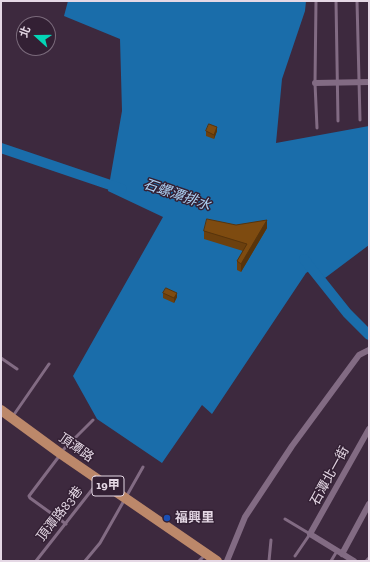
<!DOCTYPE html>
<html>
<head>
<meta charset="utf-8">
<style>
	body { margin:0 }
	#map { position:relative; width:370px; height:562px; overflow:hidden; background:#3d293e; font-family:"Zilla Slab","Noto Sans TC",serif }
	canvas { display:block }
	.frame { position:absolute; inset:0; border:2px solid #e5d8e5; pointer-events:none }
	.north { position:absolute; left:16px; top:16px; width:40px; height:40px; box-sizing:border-box; background:#332034; border:1px solid #7a6a7b; border-radius:50%; rotate:291deg; font-size:11px; font-weight:700; line-height:16px; text-align:center; color:#e5d8e5 }
	.north::after { content:''; display:block; margin:auto; width:14px; height:18px; background:#04d5b6; clip-path:polygon(50% 0,100% 100%,50% 72%,0 100%) }
</style>
</head>
<body>
<div id="map">
<canvas width="370" height="562"></canvas>
<div class="frame"></div>
<div class="north">北</div>
</div>
<script>
const g = document.querySelector('canvas').getContext('2d');
g.lineJoin = 'round';
function fill(path, color) { g.fillStyle = color; g.fill(path, 'evenodd'); }
function trace(path, color, width, dash) { g.strokeStyle = color; g.lineWidth = width; g.lineCap = dash ? 'butt' : 'round'; g.setLineDash(dash || []); g.stroke(path); }
function label(font, color, halo, rows, align = 'center') {
  g.font = font + ' "Zilla Slab","Noto Sans TC",serif'; g.lineWidth = 3; g.setLineDash([]); g.textBaseline = 'middle'; g.strokeStyle = halo; g.fillStyle = color; for (const [text, x, y, turn = 0] of rows) {
    g.save(); g.translate(x, y); g.rotate((+turn || 0) * Math.PI / 180); g.textAlign = isNaN(turn) ? turn : align; if (halo) g.strokeText(text, 0, 0); g.fillText(text, 0, 0); g.restore();
  }
}
fill(new Path2D(`
	M68,1H306L305,11L282,79L276,143L369,126V245L325,278L315,267L306,273L212,414L202,405L162,463L97,419L73,376L163,217L108,191L122,111L120,39L64,16Z`), '#1a6daa');
trace(new Path2D(`
	M1,148L122,189
	M304,259L347,313L369,335`), '#1a6daa', 10);
trace(new Path2D(`
	M316,1L315,83L317,128
	M336,1L338,121
	M357,1L360,120
	M1,358L17,369
	M13,416L49,364
	M61,452L93,420
	M60,455L29,496L30,498L66,524
	M285,519L310,534L295,556
	M36,561L98,482
	M85,561L100,543L143,467
	M199,561L205,555
	M269,561L271,540
	M331,561L337,551`), '#826b83', 3);
trace(new Path2D(`
	M315,83L369,82
	M342,554L369,504
	M227,561L245,517L292,446L359,355L369,350
	M354,561L310,534L369,429
	M368,561L369,560`), '#826b83', 6);
trace(new Path2D(`
	M1,410L61,454L217,561`), '#bc886a', 10);
fill(new Path2D(`
	M206,131H217L214,139L206,136Z
	M236,225L267,228L241,272L237,270V261L243,251L204,239V231Z
	M163,293L177,297L174,303L163,298Z`), '#6c400e');
fill(new Path2D(`
	M217,127V131L214,139V135Z
	M267,220V228L241,272V264Z
	M177,293V297L174,303V298Z`), '#58340b');
const building = new Path2D(`
	M209,124L217,127L214,135L206,131Z
	M207,219L236,225L267,220L241,264L237,261L247,244L204,231Z
	M166,288L177,293L174,298L163,293Z`);
fill(building, '#7e4b10');
trace(building, '#58340b', 1);
for (const [x, y, r, color] of [
	[167,518,4,"#1a4fb4"]
]) { const dot = new Path2D(); dot.arc(x, y, r, 0, 2 * Math.PI); g.fillStyle = color; g.fill(dot); trace(dot, '#332034', 1.5); }
for (const [x, y, w] of [
	[108,486,32]
]) { const box = new Path2D(); box.roundRect(x - w / 2, y - 10, w, 20, 3); g.fillStyle = '#332034'; g.fill(box); trace(box, '#e5d8e5', 1); }
label('bold 12px', '#e5d8e5', null, [
	["19甲",108,486]
]);
label('13px', '#e5d8e5', '#332034', [
	["頂潭路",76,448,35],
	["石潭北一街",330,476,-61],
	["頂潭路83巷",60,514,-52]
]);
label('bold 13px', '#e5d8e5', '#332034', [
	["福興里",175,518]
], 'left');
label('italic 14px', '#add1f3', '#332034', [
	["石螺潭排水",177,195,19]
]);
</script>
</body>
</html>
